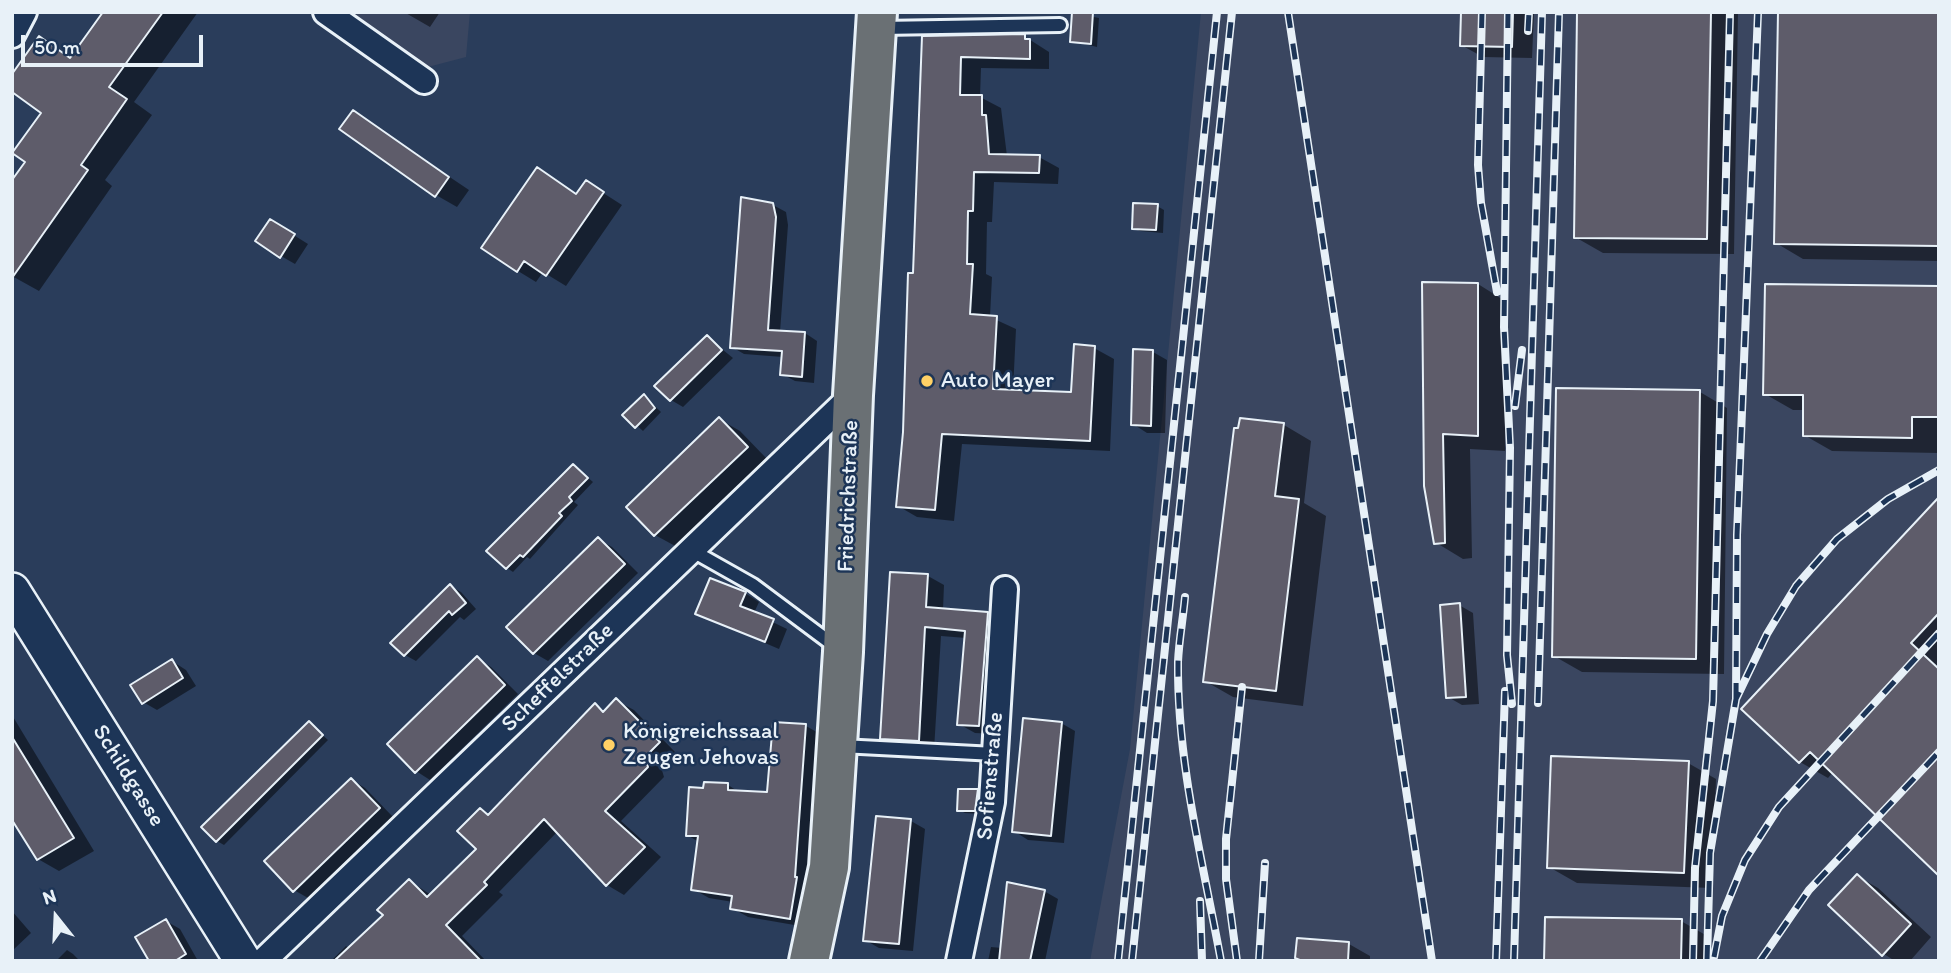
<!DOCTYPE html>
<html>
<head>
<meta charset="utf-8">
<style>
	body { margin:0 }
	#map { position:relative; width:1951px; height:973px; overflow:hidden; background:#2a3d5b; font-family:Itim,sans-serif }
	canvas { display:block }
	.frame { position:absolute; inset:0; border:14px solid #e8f1f8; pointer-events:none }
	.north { position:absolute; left:21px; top:882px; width:70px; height:70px; -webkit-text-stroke:5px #1d3557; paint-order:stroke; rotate:342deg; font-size:19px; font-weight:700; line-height:28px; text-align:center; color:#e8f1f8 }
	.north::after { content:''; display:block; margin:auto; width:24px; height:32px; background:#e8f1f8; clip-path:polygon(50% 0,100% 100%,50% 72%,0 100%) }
	.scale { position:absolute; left:21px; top:35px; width:182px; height:32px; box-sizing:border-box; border:4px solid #e8f1f8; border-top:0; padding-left:9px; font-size:21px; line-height:24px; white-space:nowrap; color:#e8f1f8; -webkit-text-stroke:5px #1d3557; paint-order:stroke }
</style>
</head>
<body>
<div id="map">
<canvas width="1951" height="973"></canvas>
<div class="frame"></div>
<div class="north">N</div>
<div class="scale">50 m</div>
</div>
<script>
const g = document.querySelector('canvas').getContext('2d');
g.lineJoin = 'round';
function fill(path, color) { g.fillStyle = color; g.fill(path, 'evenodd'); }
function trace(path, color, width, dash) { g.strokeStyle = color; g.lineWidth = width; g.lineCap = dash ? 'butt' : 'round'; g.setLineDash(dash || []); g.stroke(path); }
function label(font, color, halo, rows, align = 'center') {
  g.font = font + ' Itim,sans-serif'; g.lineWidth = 5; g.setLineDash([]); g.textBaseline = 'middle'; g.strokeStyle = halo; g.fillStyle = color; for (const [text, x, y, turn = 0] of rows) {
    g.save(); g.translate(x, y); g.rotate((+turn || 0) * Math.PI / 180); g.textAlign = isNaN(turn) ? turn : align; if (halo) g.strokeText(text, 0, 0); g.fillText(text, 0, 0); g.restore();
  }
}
fill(new Path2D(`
	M344,12H470L466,57L424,68Z
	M1201,12H1939V961H1090L1130,749Z`), '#3a4660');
fill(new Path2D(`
	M105,12H198L134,102L152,115L105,180L112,186L39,291L12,276L27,161L43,112L40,39L72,59Z
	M404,12H440L430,27Z
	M1463,12H1534L1532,58L1483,57L1461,45Z
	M1579,12H1738L1734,254L1603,253L1575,237Z
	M1939,12V261L1803,259L1776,243Z
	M1074,13L1099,18L1097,47L1072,41Z
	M1024,36L1049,52V69L981,68L980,97L1001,108L1007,156L1039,157L1059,168L1058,184L994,182L992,222H987L986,274L992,277L990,317L1016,329L1013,391L1073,394L1094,348L1114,359L1110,451L962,444L954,521L917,517L898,506L915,275L924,38Z
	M353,112L469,190L457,207L436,195Z
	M538,169L578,195L586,182L622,205L566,286L543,272L536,282L518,271Z
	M773,205L786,212L788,225L780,332L805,333L817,341L814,383L795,381L782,374L783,357L744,354L732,347Z
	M1157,206L1164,210L1163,233L1140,231L1134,228Z
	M284,229L308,244L295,264L281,256Z
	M1478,284L1505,301V451L1470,449L1472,558L1463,559L1435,542L1425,486Z
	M1939,288V453L1832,451L1804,435L1805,410H1793L1765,394Z
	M707,337L733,358L683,407L671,400Z
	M1153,352L1167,360L1165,433H1147L1133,424Z
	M1700,392L1727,408L1724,674L1582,672L1554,656Z
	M644,396L661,412L643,431L625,415Z
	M719,419L740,431L768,460L677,547L655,535L628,507Z
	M1284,425L1311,441L1304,503L1326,516L1303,706L1233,697L1205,681Z
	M574,466L593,482L574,502L578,505L530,559L527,557L513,572L507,568Z
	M1939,500L1937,660L1939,872L1833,772L1828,778L1800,762Z
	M598,539L612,547L638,573L548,661L534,653Z
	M891,574L928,576L944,585L943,610L988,614L1004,623L995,734L975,733L959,724L966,638L941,636L934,750L898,748L882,738Z
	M450,586L461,592L476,609L464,620L460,617L416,661L405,655Z
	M745,593L759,602L754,613L787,629L779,649L697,614Z
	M1459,605L1473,613L1479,704L1462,705L1448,697Z
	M477,658L491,667L518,694L430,780L416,771Z
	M172,661L186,670L196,686L157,710L143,702Z
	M617,701L634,710L676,753L661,767L664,777L621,821L661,857L624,895L607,885L558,831L499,892L503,895L462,936L486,961H331L346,946L350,949L386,916L410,881L431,895L478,849L480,810L490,816L596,706L606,712Z
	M12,715L94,851L59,871L38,859L12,816Z
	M309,723L328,740L224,845L217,841L204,827Z
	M1061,723L1075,731L1064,843L1028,840L1014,831Z
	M806,726L822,735L806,927L748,917L732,908L733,902L709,898L693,889L699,842L687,835L705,790L728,785L739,792L769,794Z
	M1688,763L1716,779L1712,888L1577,883L1549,867Z
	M352,780L365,788L393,817L308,898L294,890Z
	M977,791L984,795L981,814L965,813L959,810Z
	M878,818L911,821L925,829L913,951L879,948L865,940Z
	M1857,876L1878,888L1931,937L1910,961H1895L1884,954Z
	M1044,891L1058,899L1045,961H988L991,947L1002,948Z
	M12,911L31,933L12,951Z
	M166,921L180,929L198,961H151Z
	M1681,921L1709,937V961H1546Z
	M1349,944L1370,956V961H1303Z
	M67,950L73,954L80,961H56Z`), '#0007');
const building = new Path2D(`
	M103,12H163L109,87L127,99L81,165L88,170L12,278V180L25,162L12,153L41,113L12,92V74L39,36L70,58Z
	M1072,12H1093L1091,44L1070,42Z
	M1461,12H1513L1512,47L1460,46Z
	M1577,12H1711L1707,239L1574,238Z
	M1778,12H1939V246L1774,244Z
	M1025,34V39H1030V59L961,57L960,95H982V115H986L989,154L1040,155L1039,173L974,172L973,211H968L967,264H973L970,314L997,316L993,389L1071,392L1074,344L1095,346L1090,441L942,434L935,510L896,507L903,432L908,273H913L922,36Z
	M353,110L449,177L435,197L339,129Z
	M537,167L576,194L586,180L604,192L546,276L524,261L517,272L481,248Z
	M741,197L773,203L776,217L768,330L805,332L802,377L780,375L782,351L730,348Z
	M1133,203L1158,204L1156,230L1132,229Z
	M270,219L295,234L280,258L255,241Z
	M1422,282L1478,283V436L1443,434L1445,543L1434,544L1424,486Z
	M1765,284L1939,286V417H1912V438L1803,436V395H1763Z
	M707,335L722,350L670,401L654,386Z
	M1133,349L1153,350L1151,426L1131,425Z
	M1556,388L1700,390L1696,659L1552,657Z
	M644,394L655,408L635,428L622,415Z
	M719,417L748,447L654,536L626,507Z
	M1240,418L1284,423L1275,496L1299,499L1276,691L1203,682L1234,428H1238Z
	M573,464L588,478L569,497L572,501L559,513L562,516L523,557L520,555L506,569L486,551Z
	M1939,497V613L1911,643L1939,669V876L1810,752L1799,763L1741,709Z
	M598,537L625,564L533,654L506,627Z
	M890,572L928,574L926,607L988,612L979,726L957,725L965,631L925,627L919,741L880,739Z
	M710,578L746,592L740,606L774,619L765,642L695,614Z
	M450,584L466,603L452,615L449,611L404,656L390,643Z
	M1460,603L1466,697L1446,698L1440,605Z
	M477,656L505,685L415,773L387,744Z
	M172,659L183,678L142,704L130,685Z
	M616,698L660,742L645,757L648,767L605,811L645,847L606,886L544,819L484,882L487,885L446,925L481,961H334L383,915L377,910L409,879L427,897L476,849L457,831L480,808L488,815L595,703L603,712Z
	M1023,718L1062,722L1051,836L1012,832Z
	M309,721L323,735L216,842L201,827Z
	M773,722L806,724L795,877H797L790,919L730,909L732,896L691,890L698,836H686L689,787L703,788L704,782L728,783V790L767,792Z
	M12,737L74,838L37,860L12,820Z
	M1551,756L1689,761L1684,873L1547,868Z
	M351,778L380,808L293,892L264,861Z
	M958,789H978L975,811H957Z
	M876,816L911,819L899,944L863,941Z
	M1857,874L1911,924L1882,956L1828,905Z
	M1007,882L1045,890L1030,961H999Z
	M1545,917L1682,919L1681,961H1544Z
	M166,919L186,954L175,961H149L135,937Z
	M1297,938L1349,942L1348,961H1302L1295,958Z`);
fill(building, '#5e5c6a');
trace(building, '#e8f1f8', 2);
const lane = new Path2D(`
	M881,28L1060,25
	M691,550L753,585L836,647
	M841,746L995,754`);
const street = new Path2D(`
	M326,12L424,81
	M12,35L24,12
	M263,961L853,395
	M959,961L992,802L1005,589`);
const secondary = new Path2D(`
	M12,591L243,961`);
const primary = new Path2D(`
	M809,961L829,867L843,652L853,395L877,12`);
trace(lane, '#e8f1f8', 18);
trace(street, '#e8f1f8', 30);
trace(secondary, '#e8f1f8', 40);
trace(primary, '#e8f1f8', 44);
trace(lane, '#1d3557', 12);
trace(street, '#1d3557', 24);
trace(secondary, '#1d3557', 35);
trace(primary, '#6a7074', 38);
const rail = new Path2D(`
	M1288,12L1432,961
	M1482,12L1478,165L1481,203L1497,292
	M1508,12L1504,327L1510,448L1507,655L1512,704
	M1528,31L1529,12
	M1515,406L1522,350
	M1185,597C1183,619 1179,640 1178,662C1177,764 1203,862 1221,961
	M1736,699L1737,535L1758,12
	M1538,703L1559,12
	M1200,901L1202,961
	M1714,957L1722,916L1745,860L1779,807L1939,633
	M1118,961L1217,12
	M1132,961L1232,12
	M1237,961L1226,879V839L1242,687
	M1259,961L1265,863
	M1496,961L1505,691
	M1514,961L1542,12
	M1693,961L1695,868L1713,701L1730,12
	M1707,961L1710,853L1736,699L1767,634L1796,586L1837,539L1888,499L1939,470
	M1760,961L1809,890L1939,752`);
trace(rail, '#e8f1f8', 8);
trace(rail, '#1d3557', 5, [16]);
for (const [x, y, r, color] of [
	[927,381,7,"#ffd166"],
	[609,745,7,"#ffd166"]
]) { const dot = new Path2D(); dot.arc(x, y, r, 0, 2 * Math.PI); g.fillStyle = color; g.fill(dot); trace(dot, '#1d3557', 2.5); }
label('23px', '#e8f1f8', '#1d3557', [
	["Auto Mayer",941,381],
	["Königreichssaal",623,732],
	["Zeugen Jehovas",623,758]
], 'left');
label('23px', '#e8f1f8', '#1d3557', [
	["Friedrichstraße",849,496,-88],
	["Scheffelstraße",558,678,-44],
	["Schildgasse",128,776,58],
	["Sofienstraße",991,776,-85]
]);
</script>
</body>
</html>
